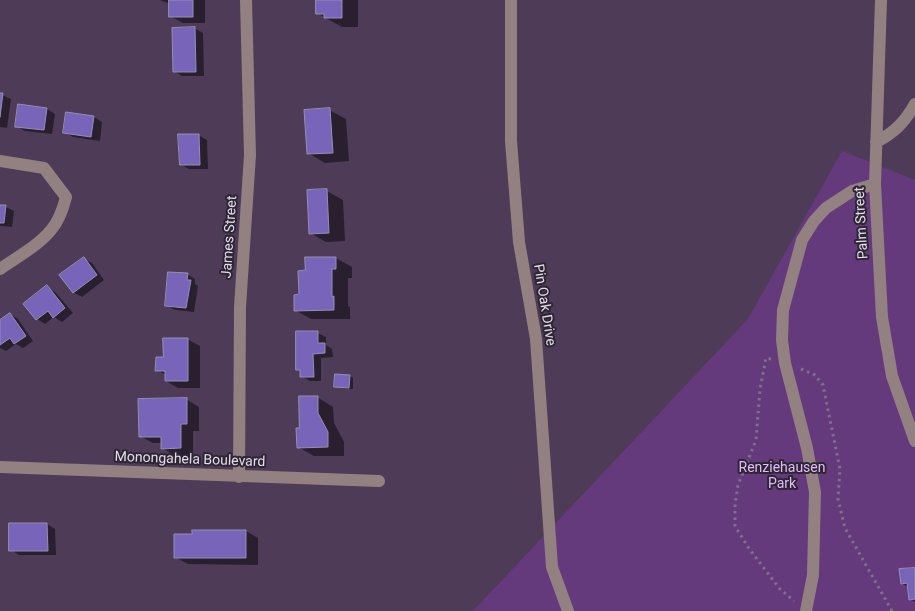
<!DOCTYPE html>
<html>
<head>
<meta charset="utf-8">
<style>
	body { margin:0 }
	canvas { display:block; background:#4d3b58 }
</style>
</head>
<body>
<canvas width="915" height="611"></canvas>
<script>
const g = document.querySelector('canvas').getContext('2d');
g.lineJoin = 'round';
function fill(path, color) { g.fillStyle = color; g.fill(path, 'evenodd'); }
function trace(path, color, width, dash) { g.strokeStyle = color; g.lineWidth = width; g.lineCap = dash ? 'butt' : 'round'; g.setLineDash(dash || []); g.stroke(path); }
function label(font, color, halo, rows, align = 'center') {
  g.font = font + ' Roboto,sans-serif'; g.lineWidth = 4; g.setLineDash([]); g.textBaseline = 'middle'; g.strokeStyle = halo; g.fillStyle = color; for (const [text, x, y, turn = 0] of rows) {
    g.save(); g.translate(x, y); g.rotate((+turn || 0) * Math.PI / 180); g.textAlign = isNaN(turn) ? turn : align; if (halo) g.strokeText(text, 0, 0); g.fillText(text, 0, 0); g.restore();
  }
}
fill(new Path2D(`
	M842,151L915,180V611H473L748,319Z`), '#643a7c');
fill(new Path2D(`
	M160,0H205V23H183L170,16V4Z
	M317,0H358V27H342L317,13Z
	M194,28L203,33L204,76H182L174,71Z
	M0,94L11,99L7,128L0,127Z
	M47,109L55,114L52,134L25,131L16,126Z
	M329,110L346,119L349,161L325,163L308,153Z
	M67,113L94,117L102,122L100,141L73,137L65,132Z
	M198,135L207,140L208,169H189L181,165Z
	M308,191H327L343,200L345,241L326,242L310,233Z
	M0,206L6,207L14,211L12,227L0,226Z
	M336,258L352,267V278H348V306L350,307V319H311L295,310L307,272Z
	M84,259L92,263L104,280L82,297L73,292Z
	M187,274L195,279V284L198,286L194,312L175,310L166,305Z
	M47,287L55,292L73,313L62,322L54,317L45,324L37,319Z
	M10,314L18,319L33,341L23,348L16,344L6,351L0,348V321Z
	M317,333L326,337V345L332,349L333,357L321,358V381H310L302,376V371L298,369Z
	M187,339L200,346V388H178L166,381V375L157,370L164,358Z
	M350,376L353,378V389L339,388L336,386Z
	M317,397L333,407L334,423L344,442V456H314L298,447L300,429Z
	M186,399L199,407V431H193V455H174L162,448V443H153L140,436Z
	M11,524H47L55,529L56,555H19L11,550Z
	M246,531L258,538V565L188,564L175,557Z
	M915,569V602L910,599L909,587L902,584Z`), '#0007');
const building = new Path2D(`
	M169,0H193V17H169Z
	M316,0H342V18H324V14H316Z
	M195,27L196,72H173L172,28Z
	M0,93H3L0,117Z
	M18,104L47,108L44,130L15,127Z
	M330,108L333,153L307,154L304,110Z
	M66,112L94,116L91,137L63,133Z
	M178,134H199L200,165H180Z
	M327,189L329,233L309,234L307,190Z
	M0,205H6L4,223H0Z
	M84,257L97,275L73,293L59,275Z
	M305,257H336V269H332V297L334,296V310L294,311V295L299,294L298,271L305,270Z
	M168,272L188,273L187,280H191L186,308L165,306Z
	M47,285L65,308L53,318L48,311L36,320L23,304Z
	M10,313L26,336L14,344L10,338L0,345V320Z
	M296,331H318V343H325V353L313,354L314,377H300V370H296Z
	M163,338H188V381H165V371H155L156,357H163Z
	M335,374L350,375L349,388L334,387Z
	M299,396H318V413L328,432V447L297,448L296,428H299Z
	M187,398V424H181V448L161,449V437H139L138,399Z
	M9,523H47L48,551H9Z
	M192,530H246V558H174V534H192Z
	M915,568V599L909,600L907,583L901,584L899,569Z`);
fill(building, '#7865ba');
trace(building, '#938eb2', 1);
trace(new Path2D(`
	M771,359L766,358L760,389L756,440L738,485L735,504V526L748,547L779,588L794,601
	M801,369L815,375L823,385L840,469L838,499L845,528L892,611`), '#7f7089', 3, [2.5, 4]);
trace(new Path2D(`
	M511,0V141L519,242L536,339L552,567L568,611
	M881,0L875,184L882,317L892,376L915,441
	M876,142C894,133 905,122 915,104
	M0,161L44,168L66,197C63,209 59,221 51,230C38,246 17,257 0,269
	M0,467L379,481
	M239,477L240,307L250,155L246,0
	M806,611L813,575L815,492L807,448L785,363L782,340L783,310L802,240L814,221L826,208L852,191L875,184`), '#938081', 12);
label('14px', '#e4daeb', '#2e2634', [
	["Palm Street",862,223,-93],
	["James Street",230,237,-86],
	["Pin Oak Drive",544,305,81],
	["Monongahela Boulevard",190,460,2]
]);
label('14px', '#e1bbfa', '#2e2634', [
	["Renziehausen",782,468],
	["Park",782,484]
]);
</script>
</body>
</html>
